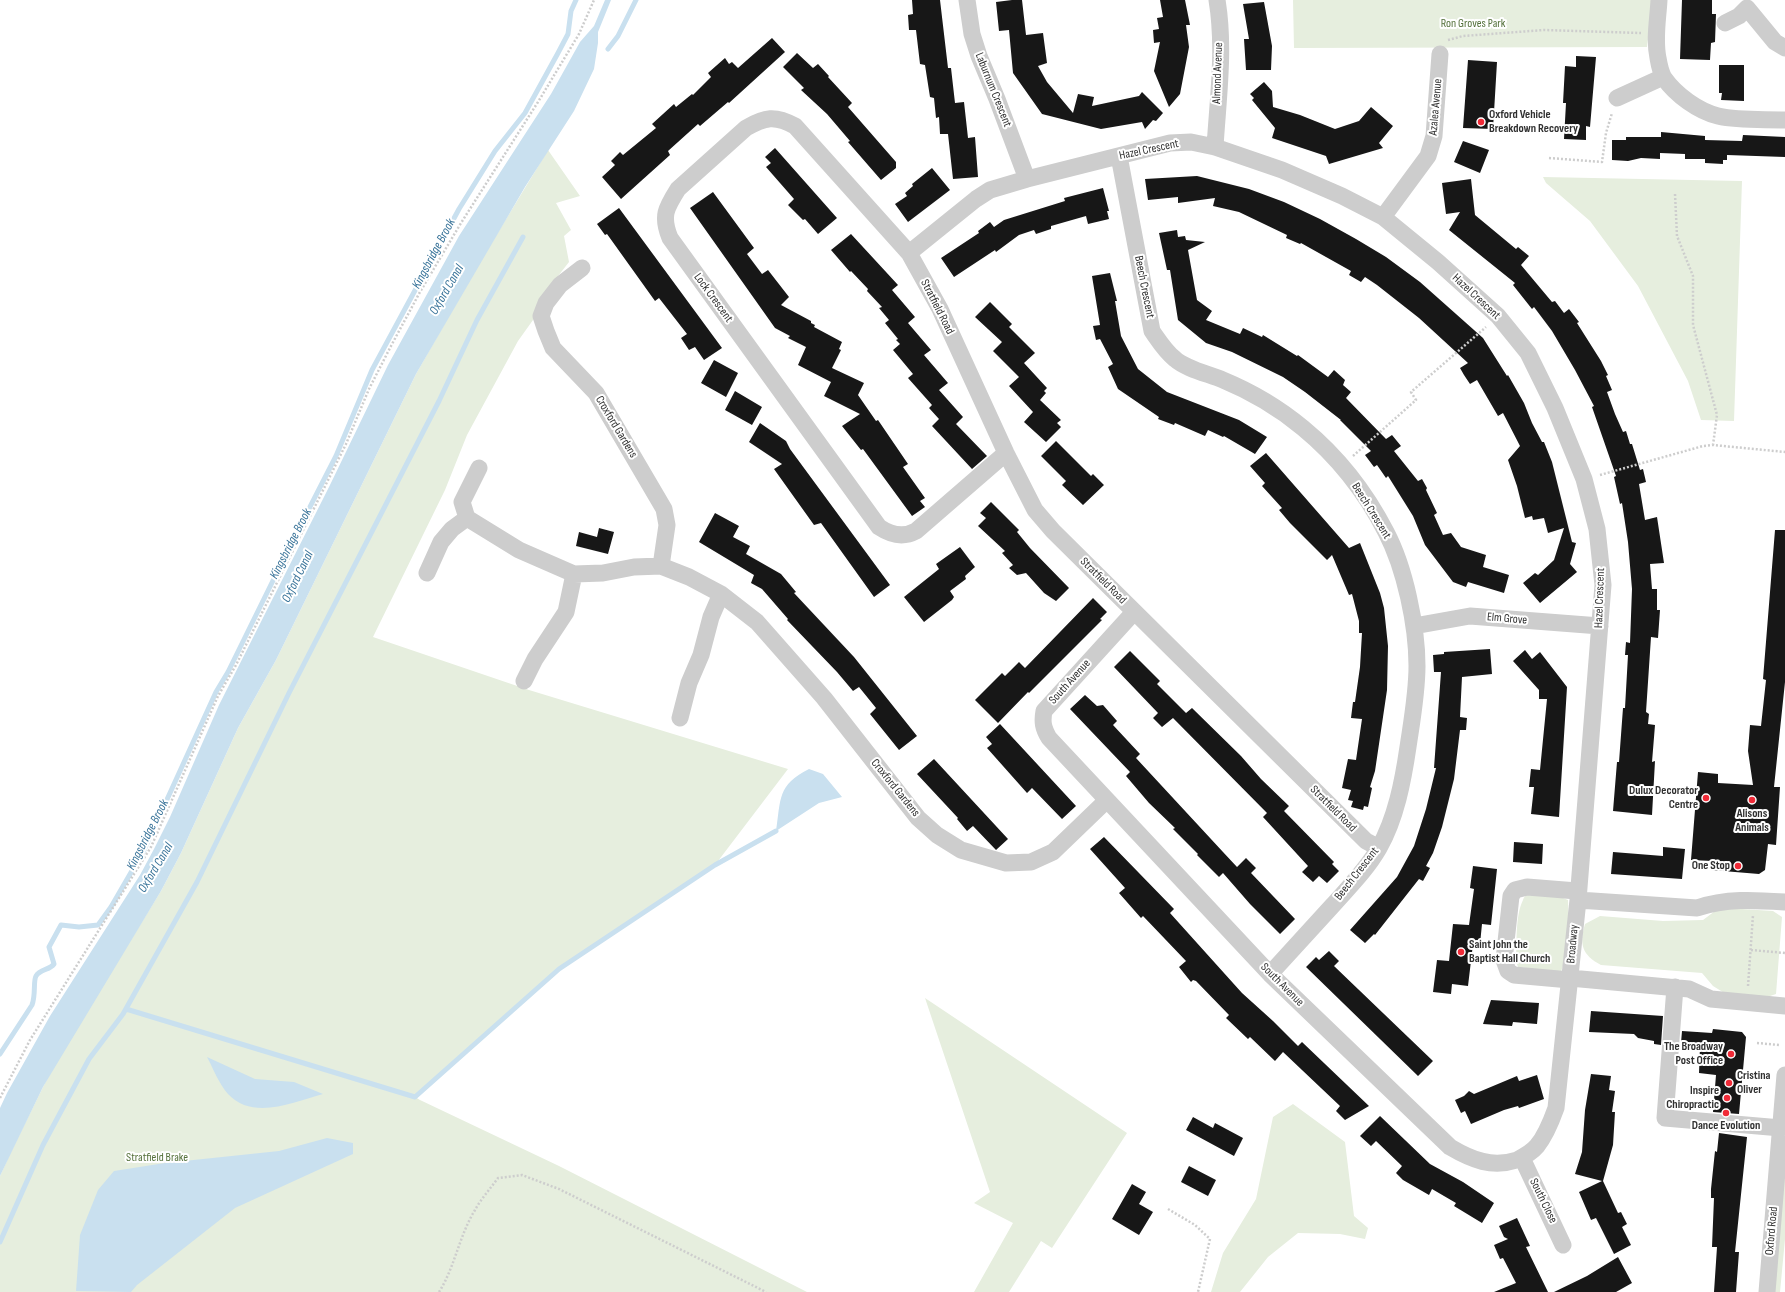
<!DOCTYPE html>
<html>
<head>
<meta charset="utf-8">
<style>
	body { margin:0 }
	canvas { display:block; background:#fff }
</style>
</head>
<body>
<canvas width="1785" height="1292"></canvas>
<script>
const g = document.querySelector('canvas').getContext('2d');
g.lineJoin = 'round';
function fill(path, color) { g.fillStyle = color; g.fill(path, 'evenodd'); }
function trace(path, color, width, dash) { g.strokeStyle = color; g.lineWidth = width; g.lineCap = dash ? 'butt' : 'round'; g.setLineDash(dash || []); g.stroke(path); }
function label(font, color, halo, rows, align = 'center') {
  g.font = font + ' "Sofia Sans Condensed",sans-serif'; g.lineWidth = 4; g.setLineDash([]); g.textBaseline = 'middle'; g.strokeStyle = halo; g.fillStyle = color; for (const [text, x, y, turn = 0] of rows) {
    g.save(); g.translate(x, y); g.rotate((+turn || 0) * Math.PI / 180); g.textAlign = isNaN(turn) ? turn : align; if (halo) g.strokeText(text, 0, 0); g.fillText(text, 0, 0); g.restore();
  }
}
fill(new Path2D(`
	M1293,0H1653L1647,47L1294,48Z
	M548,150L580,196L556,203L571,230L564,236L569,262L544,294L533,320L518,341L467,435L445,490L373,637L529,690L788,769L715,865L559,969L415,1097L420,1100L559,1166L807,1292H0V1176L10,1154L43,1087L63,1050L161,891L181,853L238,728L276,660L416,374L477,267Z
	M1543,177L1742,181L1734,421L1701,420L1688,381L1638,286L1590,221L1546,183Z
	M1530,894L1563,898L1568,900C1569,923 1569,950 1561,972L1518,967L1516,961C1517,944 1515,916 1523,900C1524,896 1527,895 1530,894Z
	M1726,908L1773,911L1782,917L1776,994L1764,998L1726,994L1713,986L1702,973L1601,965C1582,955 1579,944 1585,924L1600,916L1663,921L1703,920L1715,911Z
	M925,998L1127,1133L1052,1248L1041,1241L1009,1292H974L1013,1223L974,1203L990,1192Z
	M1293,1104L1345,1142L1354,1216L1368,1228L1365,1239L1340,1234L1298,1233L1268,1257L1240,1292H1211L1223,1253L1256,1199L1273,1117Z
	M1785,1155V1239L1780,1292H1773Z`), '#e6eede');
fill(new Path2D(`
	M605,0H611L598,32V43L594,69L574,111L525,187L416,374L276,660L238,728L181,853L161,891L43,1087L0,1176V1108L7,1093L50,1016L140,875L154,849L170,817L219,705L329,487L388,365L459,236L551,94L580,42L594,26Z
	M809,769L823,774L842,797L819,803L776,831C781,799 777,785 809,769Z
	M207,1057L255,1079L294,1082L323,1094C294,1102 253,1121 228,1094C219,1084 213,1068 207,1057Z
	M327,1138L353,1143V1154L235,1208L137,1285L131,1292L76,1291L80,1235L98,1190L114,1171L165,1163L279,1151Z`), '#c9e0ef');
trace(new Path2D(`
	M608,49L618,36L636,0
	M126,1009L415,1097L559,969L715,865L776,831
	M0,1054L32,1005C36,995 33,981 36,976C40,969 50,970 54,964L49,947L61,925L79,927L98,925L111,907L144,850L216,692L228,672L292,542L336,456L372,370L459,209L495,151L525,113L558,53L568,34L571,11L576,0
	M0,1242L43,1145L89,1059L123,1014L197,882L289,693L439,401L477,320L523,237`), '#c9e0ef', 5);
fill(new Path2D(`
	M912,0H940L948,68H951L955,103L964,102L968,138L975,137L978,177L953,179L948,134H940L939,117L936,118L934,98L930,97L925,65L920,64L916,30H909L908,15L913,14Z
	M1012,0H1022L1026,35L1043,33L1047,63L1038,66L1047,82L1073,113L1078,94L1094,97L1092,106L1139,96L1142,92L1163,113L1156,121L1153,120L1145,129L1142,122L1101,129L1042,114L1013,73L1009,30L999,31L996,2Z
	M1160,0H1185L1190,25H1186L1189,47L1180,94L1169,107L1154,71L1160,42L1154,43L1153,30L1159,29L1157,18L1163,17Z
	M1682,0H1712V14H1716L1715,42L1711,43L1710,60L1680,59Z
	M1264,2L1272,46L1271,70H1246L1244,39H1249L1243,4Z
	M772,38L785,52L729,103L728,102L700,126L698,124L668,151L670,155L621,199L602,177L615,165L611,161L620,152L623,155L656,128L652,124L674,104L676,107L692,94L693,95L711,77L708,73L725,58L729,64L732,62L738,68Z
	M797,53L813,68L818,64L829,76L828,77L852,103L848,107L896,162V168L881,180L848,142L850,141L827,114L801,90L804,88L783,67Z
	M1576,56L1596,57L1590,127L1586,126V140L1564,139L1566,103H1563L1565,66L1576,67Z
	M1468,60L1497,62L1493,129L1463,128Z
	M1719,65H1744V101L1721,100L1722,93H1719Z
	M1264,82L1272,91L1273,107L1300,115L1335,129L1359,121L1371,107L1393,126L1379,143L1383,148L1329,164L1326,156L1272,138L1275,128L1252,100L1254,98L1250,94Z
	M1661,132L1705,136V140L1742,141L1743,135L1785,137V157L1727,155V160H1723V164L1705,163V159H1685V154L1660,153V159L1641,158L1628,161L1612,160V140H1626V137H1661Z
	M1463,141L1489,150L1480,173L1454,162Z
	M775,148L837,218L818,234L805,219L803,220L788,205L794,199L766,167L771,163L765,157Z
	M932,168L950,190L908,222L895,204L907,196L905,193L913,186L912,184Z
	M1197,176L1249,189L1284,202L1320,219L1356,239L1386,257L1420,282L1483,338L1507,376L1508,375L1524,403L1532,423L1542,442H1544L1552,462L1572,542L1576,543L1570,564L1577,572L1540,603L1523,583L1535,573L1538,575L1554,560L1564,528L1548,533L1544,518L1533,520L1532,516L1525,518L1517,486L1508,460L1520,446L1503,413L1498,416L1477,380L1470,384L1464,375L1460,368L1468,363L1419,318L1377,285L1365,277L1361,282L1349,275L1351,271L1301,243L1300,244L1286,238L1287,235L1239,212L1213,206L1215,198L1178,203V197L1148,200L1145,179Z
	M1471,179L1475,215L1516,249L1518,247L1529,256L1521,265L1552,302L1555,301L1564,313L1569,309L1579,322L1577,323L1601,361L1608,375L1606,376L1612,390L1607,392L1615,414L1623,432L1626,431L1630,444H1632L1640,470L1643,469L1646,482L1639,484L1645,520L1657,517L1664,563L1650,564L1652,589H1657V610H1660L1658,638L1651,637L1646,712L1649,714L1648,724L1655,725L1652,762L1655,761L1652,815L1613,811L1617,762H1619L1623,708H1625L1628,655H1625L1626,642L1630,643L1632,589L1628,542L1622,503L1620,504L1614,477L1616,476L1592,407L1594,406L1575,370L1552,331L1534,307L1532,309L1513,285L1515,283L1449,230L1460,212L1446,214L1442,183Z
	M1103,188L1109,211H1107L1109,219L1088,224L1086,216L1051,226V229L1036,234L1034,230L1019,235L996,252L995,250L954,277L941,258L979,233L978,231L990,222L994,227L1004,220L1065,201L1064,198Z
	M713,192L754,248L747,254L762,274L768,270L789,297L781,305L811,321V323L815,325L814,327L842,342L839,349L841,350L832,368L864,383L858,395L876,421L878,420L908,464L903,467L925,498L920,501L925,507L912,516L863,449L861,450L842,426L860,414L824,396L831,382L798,365L806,347L788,338L790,336L775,328L690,208Z
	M619,208L722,348L704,360L695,347L689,350L681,338L687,334L659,298L655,301L607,234L605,235L597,224Z
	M1177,230L1178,237L1185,236L1186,240L1205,242L1188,250L1197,300L1212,311L1206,320L1240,334L1243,328L1262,337L1263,335L1297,356L1298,355L1328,377L1334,370L1345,380L1343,385L1351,392L1346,398L1386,439L1392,435L1401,446L1394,451L1418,481L1422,479L1427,488L1426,490L1437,513L1434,515L1443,535L1451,533L1461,547L1486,555L1483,567L1509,575L1504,593L1468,582L1466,587L1453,582L1425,545L1413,516L1388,476L1386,478L1377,465L1374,467L1365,455L1371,451L1340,420H1341L1305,392L1283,377L1232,352L1206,343L1178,320L1170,270H1167L1159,233Z
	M851,234L898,285L892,290L915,317L908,323L931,350L924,355L948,383L939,390L963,417L956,424L987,456L972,469L932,426L939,419L929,408L932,405L908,378L913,374L893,350L900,344L896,340L898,339L885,323L889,320L879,308L882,307L867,291L868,289L851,271L850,272L831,250Z
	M1110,273L1117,301H1115L1121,336L1138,369L1167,392L1239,420L1267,437L1255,454L1224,436L1223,437L1208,430L1205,436L1175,423L1174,425L1158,419L1159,417L1118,389L1108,367L1113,364L1100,339L1096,340L1093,326L1100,325L1092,276Z
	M990,302L1012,324L1009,327L1035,353L1024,363L1047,388L1044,391L1046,393L1040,400L1061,420L1057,423L1061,427L1046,442L1024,422L1033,412L1009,386L1019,377L993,351L1002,342L975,317Z
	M714,360L738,373L726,397L701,383Z
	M735,391L762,407L752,425L725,410Z
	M760,423L786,441L790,449L890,585L874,597L821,523L814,525L774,469L782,464L749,442Z
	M1056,441L1091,476L1093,474L1104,485L1083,505L1062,485L1066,481L1041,456Z
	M1266,453L1349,548L1360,543L1380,593L1384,608L1388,646L1387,690L1375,771L1370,787L1372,788L1368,807L1364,806L1363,810L1351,807L1353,801L1348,800L1351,790L1342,788L1348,759L1356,760L1362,719L1351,718L1353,702H1355L1360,667L1362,633H1359V621L1352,594L1349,595L1332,555L1327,560L1290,523L1279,510L1282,508L1262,486L1265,483L1250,466Z
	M991,502L1019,530L1017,532L1030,548L1069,588L1056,601L1044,593L1026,573L1017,575L1009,568L1013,565L1002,553L1005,551L978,526L986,518L980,513Z
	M715,513L739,526L733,537L750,546L746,554L781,574L796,592L794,593L854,657L917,736L899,750L870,714L876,708L859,687L853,691L837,672L787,620L788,619L762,589L751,583L754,575L699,542Z
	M599,528L614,532L608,554L576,546L579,532L597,537Z
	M1775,530H1785V682L1774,787H1780L1776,845L1768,844L1765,870L1759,874L1711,870L1712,861L1691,860L1698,772L1718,774V783L1753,785L1748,751L1750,725L1761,726L1766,680L1763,679Z
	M960,547L975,567L965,576L966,579L950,591L954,597L952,600L924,622L904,597L939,569L936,564Z
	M1093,598L1107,612L1100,619L1102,620L1029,693L1028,692L998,723L975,700L1002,673L1005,676L1019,662L1025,668Z
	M1490,649L1492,674L1462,677L1460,717L1467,718L1466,730H1460L1454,779L1442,827L1433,853L1426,866L1430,868L1423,881L1419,879L1375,935L1374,934L1365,943L1350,930L1397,877L1414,846L1426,809L1436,768H1434L1441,672H1434L1433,655L1444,654V652Z
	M1525,650L1532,659L1540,652L1567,687L1559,817L1531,814L1534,787H1529L1531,769L1540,770L1547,699H1539V690L1513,661Z
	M1130,651L1160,681L1157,684L1186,713L1192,708L1241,756L1261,779L1289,806L1284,811L1334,862L1332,864L1339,871L1327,883L1319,876L1313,882L1302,872L1308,866L1263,817L1267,813L1173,718L1162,727L1153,718L1158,713L1114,667Z
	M1085,695L1097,706L1103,705L1117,721L1113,725L1140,754L1136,758L1223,852L1237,867L1246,858L1256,868L1251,873L1295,919L1280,934L1250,904L1223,873L1219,877L1197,855L1198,854L1173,829L1175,828L1149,803L1126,776L1130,772L1070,709Z
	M1000,724L1076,806L1062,819L1032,788L1027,793L987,748L992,744L986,737Z
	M934,759L1008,839L996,850L973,826L967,831L957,819L958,818L917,774Z
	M1104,837L1174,909L1170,913L1242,993L1273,1021L1298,1046L1302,1042L1369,1106L1345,1120L1336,1111L1340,1106L1283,1052L1275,1061L1250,1037L1248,1039L1226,1018L1229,1015L1196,981L1193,980L1191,982L1179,967L1186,961L1143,916L1141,918L1119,893L1125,888L1090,849Z
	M1514,842L1543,844L1542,864L1513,862Z
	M1663,847L1685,849L1682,879L1611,874L1613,852L1663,856Z
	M1473,866L1497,869L1491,925L1482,924L1480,944H1473L1468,986L1452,984L1451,994L1433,992L1437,960L1449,961L1453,924L1469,925L1474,889L1470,888Z
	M1329,951L1339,961L1334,966L1433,1061L1418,1076L1306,967L1316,957L1319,960Z
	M1491,1000L1539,1003L1537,1024L1513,1022L1512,1026L1483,1024Z
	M1591,1011L1663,1016L1661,1045L1654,1044V1041L1638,1038L1634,1034L1589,1032Z
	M1713,1029L1742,1032L1746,1037L1739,1114L1713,1112L1716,1075L1699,1073L1700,1046L1681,1043L1682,1031L1712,1033Z
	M1591,1074L1611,1076L1609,1090L1615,1091L1612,1112H1615L1613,1145L1603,1181L1618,1213L1621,1212L1627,1224L1622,1227L1631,1245L1614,1254L1596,1218L1591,1220L1579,1192L1602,1181L1575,1174L1582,1152L1585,1110Z
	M1537,1075L1544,1099L1519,1108L1518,1106L1504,1110L1471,1124L1465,1111L1461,1113L1455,1100L1464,1096L1469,1091L1474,1094L1517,1076L1519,1081Z
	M1380,1116L1430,1164L1463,1182L1494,1203L1482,1223L1454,1206L1456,1203L1432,1189L1429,1195L1403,1180L1396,1173L1402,1166L1376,1141L1371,1146L1360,1136Z
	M1193,1117L1213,1128L1215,1123L1243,1138L1234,1156L1186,1130Z
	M1719,1133L1747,1137L1735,1252H1739L1736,1292H1714L1717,1247H1712L1714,1198H1711V1189L1715,1151L1717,1152Z
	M1189,1166L1216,1180L1208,1196L1181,1182Z
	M1132,1184L1146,1192L1139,1204L1153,1212L1139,1235L1112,1219Z
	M1517,1218L1530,1246L1526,1247L1548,1292H1494L1516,1283L1503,1258L1500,1259L1494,1245L1508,1239L1504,1237L1499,1226Z
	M1618,1257L1632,1283L1616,1292H1554L1587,1276Z`), '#171717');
trace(new Path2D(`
	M1448,40L1463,36L1544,30L1641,33
	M1549,158L1602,162L1606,133L1612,113
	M1675,194L1677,236L1693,276V325L1717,415L1713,445
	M1353,456L1416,400L1411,392L1486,327
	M1600,475L1703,446L1713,445L1785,452
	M1751,950L1785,953
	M1748,986L1753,915
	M1757,1043L1779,1045
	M0,1098L30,1040L151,847L218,696L236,665L346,444L369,389L391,346L420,292L461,223L538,102L579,34L594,0
	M1168,1209L1195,1225L1210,1239L1198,1292
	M439,1292C455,1267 459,1236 475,1210C481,1199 490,1189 498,1178L522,1175L559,1189L766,1292`), '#cdcdcd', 2.5, [2, 2]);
trace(new Path2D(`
	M967,0L972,34L979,56L997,99L1027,179
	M1659,0C1658,19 1654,39 1658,58C1659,64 1661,73 1664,78C1676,95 1698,111 1718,116C1740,121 1763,119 1785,120
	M1725,23L1739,16L1747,8L1775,42L1785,48
	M1617,98L1663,77
	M1215,147C1218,98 1225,48 1217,0
	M1119,156L1152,331C1159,341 1165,351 1175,359C1186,369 1209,374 1223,380C1252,392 1279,408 1303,428C1337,456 1366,493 1386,532C1405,568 1417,626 1417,666C1417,693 1412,720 1408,747C1403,781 1396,818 1379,848C1367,869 1349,887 1333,905C1312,928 1291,951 1270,974
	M1383,217L1428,156L1434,136L1440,54
	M909,253L976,199L990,190L1027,179L1170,143L1191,142L1215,147L1282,170L1342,196L1383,217L1438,262L1498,316L1528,353L1555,408L1584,479L1597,529L1603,585L1578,900L1556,1108C1551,1122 1546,1135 1537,1146C1532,1152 1523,1157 1517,1160C1492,1168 1472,1160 1450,1147L1270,974L1049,738C1043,728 1042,722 1044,711L1134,612
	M582,268L560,285L546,303L541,316L546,331L553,348L596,393L664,509L667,525L661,566
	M1006,453L916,531C903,538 891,535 879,527L670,238C661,216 666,208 678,189L746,128C765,117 775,115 795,126L909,253L940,309L1006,453L1035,510L1053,531L1366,841L1379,848
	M479,468L462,502L467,518L519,550L574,574L603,573L634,567L661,566L689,577L721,594L757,622L824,698L918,818L937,835L961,850L1006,863L1031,862L1053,852L1107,800
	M427,573L441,542L452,529L467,518
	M1414,626L1470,616L1600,626
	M524,681L535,659L566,612L574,574
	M680,718L689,683L701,655L711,617L721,594
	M1578,900L1697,908C1726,898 1755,900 1785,902
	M1570,978L1689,989L1711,999L1785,1006
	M1570,980L1514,975L1508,971L1504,960L1511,896L1515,890L1527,887L1577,891
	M1675,987L1665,1118L1781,1128
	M1522,1158L1563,1245
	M1767,1292L1785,1075`), '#cdcdcd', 17);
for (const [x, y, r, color] of [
	[1481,122,4,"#f02a37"],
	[1706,798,4,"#f02a37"],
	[1752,800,4,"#f02a37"],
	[1738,866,4,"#f02a37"],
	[1461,952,4,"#f02a37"],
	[1731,1054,4,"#f02a37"],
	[1729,1083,4,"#f02a37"],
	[1727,1098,4,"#f02a37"],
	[1726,1113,4,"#f02a37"]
]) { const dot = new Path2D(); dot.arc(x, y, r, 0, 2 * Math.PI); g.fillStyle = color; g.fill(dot); trace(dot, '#fff', 1.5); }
label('12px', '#53703a', '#fff', [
	["Ron Groves Park",1473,24],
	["Stratfield Brake",157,1158]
]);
label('12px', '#303030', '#fff', [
	["Almond Avenue",1218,73,-88],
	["Laburnum Crescent",993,90,68],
	["Azalea Avenue",1436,107,-85],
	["Hazel Crescent",1149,150,-12],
	["Beech Crescent",1144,287,79],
	["Hazel Crescent",1476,297,43],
	["Lock Crescent",713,298,54],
	["Stratfield Road",937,307,63],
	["Croxford Gardens",616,427,59],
	["Beech Crescent",1371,511,58],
	["Stratfield Road",1103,581,45],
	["Hazel Crescent",1600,598,-88],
	["Elm Grove",1507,619,5],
	["South Avenue",1070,682,-48],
	["Croxford Gardens",895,788,51],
	["Stratfield Road",1333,809,45],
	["Beech Crescent",1357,874,-52],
	["Broadway",1573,944,-85],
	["South Avenue",1282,985,45],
	["South Close",1543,1201,64],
	["Oxford Road",1772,1231,-85]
]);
label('bold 12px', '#303030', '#fff', [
	["Oxford Vehicle",1489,115,"left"],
	["Breakdown Recovery",1489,129,"left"],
	["Dulux Decorator",1698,791],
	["Centre",1698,805],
	["Alisons",1752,814,"center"],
	["Animals",1752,828,"center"],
	["One Stop",1730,866],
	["Saint John the",1469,945,"left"],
	["Baptist Hall Church",1469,959,"left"],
	["The Broadway",1723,1047],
	["Post Office",1723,1061],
	["Cristina",1737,1076,"left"],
	["Oliver",1737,1090,"left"],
	["Inspire",1719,1091],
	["Chiropractic",1719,1105],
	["Dance Evolution",1726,1126,"center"]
], 'right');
label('italic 13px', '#387399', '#fff', [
	["Kingsbridge Brook",434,254,-62],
	["Oxford Canal",447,290,-60],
	["Kingsbridge Brook",291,544,-63],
	["Oxford Canal",298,577,-64],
	["Kingsbridge Brook",148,835,-63],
	["Oxford Canal",156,868,-59]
]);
</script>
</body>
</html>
